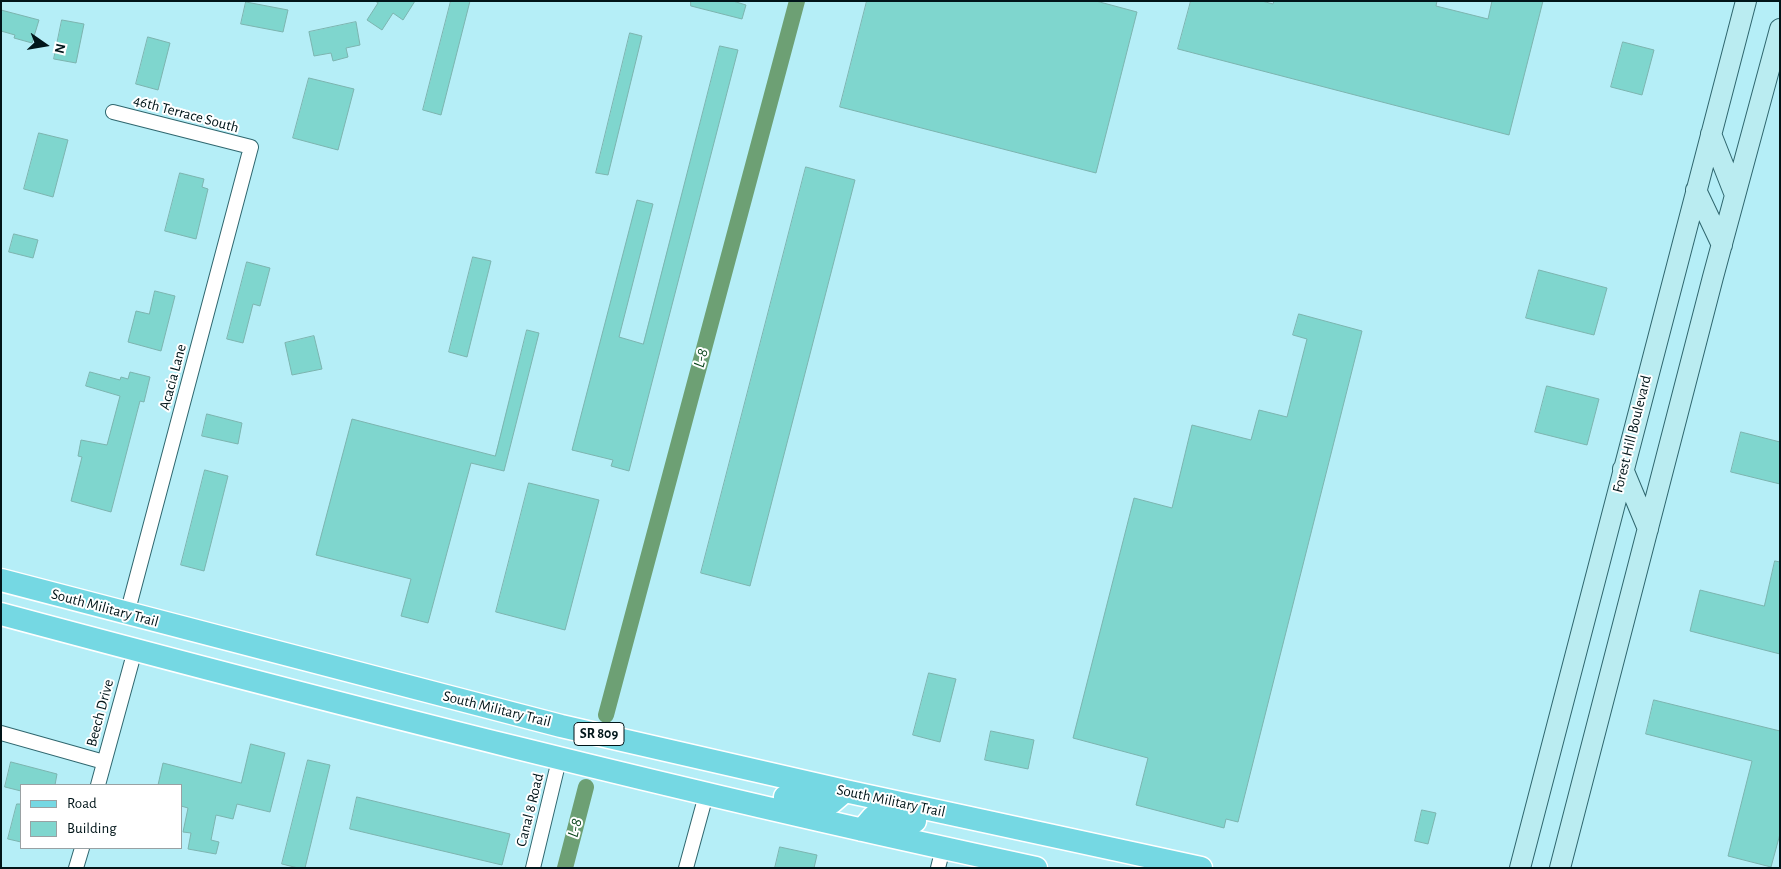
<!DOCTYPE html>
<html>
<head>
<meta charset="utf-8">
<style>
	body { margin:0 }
	#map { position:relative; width:1781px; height:869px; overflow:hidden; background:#b5eef7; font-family:"Alegreya Sans",sans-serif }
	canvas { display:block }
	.frame { position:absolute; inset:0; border:2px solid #011519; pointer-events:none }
	.legend { position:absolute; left:20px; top:784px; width:162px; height:65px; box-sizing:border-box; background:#fff; border:1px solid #99a1a3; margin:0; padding:6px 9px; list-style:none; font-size:15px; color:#011519 }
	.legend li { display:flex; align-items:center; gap:10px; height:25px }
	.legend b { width:25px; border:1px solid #99a1a3 }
	.north { position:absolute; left:20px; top:20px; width:50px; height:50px; -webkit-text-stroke:4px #fff; paint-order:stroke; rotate:103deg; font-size:14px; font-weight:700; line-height:20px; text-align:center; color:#011519 }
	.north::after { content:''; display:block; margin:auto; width:18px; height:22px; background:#011519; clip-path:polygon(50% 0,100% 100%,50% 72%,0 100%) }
</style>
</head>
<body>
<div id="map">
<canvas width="1781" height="869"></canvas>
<div class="frame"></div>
<ul class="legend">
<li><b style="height:6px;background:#75d8e3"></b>Road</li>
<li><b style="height:14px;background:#7fd6ce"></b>Building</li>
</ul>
<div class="north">N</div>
</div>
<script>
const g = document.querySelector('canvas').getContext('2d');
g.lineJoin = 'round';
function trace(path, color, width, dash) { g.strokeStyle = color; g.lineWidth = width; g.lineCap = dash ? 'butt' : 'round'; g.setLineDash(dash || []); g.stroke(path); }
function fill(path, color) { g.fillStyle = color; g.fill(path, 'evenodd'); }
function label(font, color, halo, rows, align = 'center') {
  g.font = font + ' "Alegreya Sans",sans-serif'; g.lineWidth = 4; g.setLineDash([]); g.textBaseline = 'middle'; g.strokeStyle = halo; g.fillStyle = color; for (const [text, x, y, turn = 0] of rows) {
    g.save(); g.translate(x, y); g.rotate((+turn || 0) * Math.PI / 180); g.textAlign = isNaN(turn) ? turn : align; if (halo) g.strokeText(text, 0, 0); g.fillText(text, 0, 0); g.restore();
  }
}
trace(new Path2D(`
	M606,715L797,1
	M565,868L586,787`), '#6da074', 16);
const building = new Path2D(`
	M375,1H415L403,20L393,13L382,30L367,20L378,3Z
	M451,1H470L441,115L423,110Z
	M691,1H733L746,5L742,19L691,6Z
	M867,1H1096L1137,12L1096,173L840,107Z
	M1191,1H1262L1273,4L1274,1H1437L1436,6L1488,19L1492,1H1543L1509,135L1178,49Z
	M246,2L288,10L283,32L241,24Z
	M1,10L39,20L32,43L14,38L15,35L1,31Z
	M62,20L84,24L76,63L54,59Z
	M356,22L360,45L346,48L348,57L333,61L331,53L314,56L309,32Z
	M630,33L642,36L608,175L596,173Z
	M148,37L170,43L158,90L136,84Z
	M1623,42L1654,50L1642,95L1611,87Z
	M720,46L738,50L629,471L611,466L613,460L572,450L637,200L653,204L619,337L643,344Z
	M309,78L354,89L338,150L293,138Z
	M39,133L68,140L53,197L24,189Z
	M806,167L855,180L750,586L701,573Z
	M180,173L204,179L202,187L208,189L196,239L165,231Z
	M14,234L38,240L33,258L9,252Z
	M473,257L491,261L467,357L449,352Z
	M247,262L270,268L260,306L253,304L243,343L227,339Z
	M1539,270L1607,288L1594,335L1526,318Z
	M155,291L175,296L161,351L128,342L136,311L149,314Z
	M1299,314L1362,331L1238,822L1226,819L1224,828L1136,805L1148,758L1073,738L1134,498L1172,508L1192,425L1251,440L1259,410L1287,417L1307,339L1293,335Z
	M527,330L539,333L504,471L471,463L428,623L401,616L411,579L316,555L352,419L495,456Z
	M314,336L322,369L292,375L285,343Z
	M90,372L120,380L121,377L128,379L130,372L150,377L144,402L140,401L111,512L71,501L82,457L78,456L81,440L107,445L120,396L86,386Z
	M1547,386L1599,399L1587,445L1535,432Z
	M207,414L242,423L238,444L202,436Z
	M1741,432L1780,442V484L1731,472Z
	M205,470L228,476L204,571L181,565Z
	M529,483L599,500L565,630L496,612Z
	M1775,561L1780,562V654L1690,631L1700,590L1764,606Z
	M929,673L956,679L940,742L913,735Z
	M1654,700L1780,731V834L1771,867L1728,856L1752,761L1646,734Z
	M991,731L1034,740L1028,769L985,760Z
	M251,744L285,753L270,812L237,804L233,819L216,815L211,840L219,842L216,854L188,849L191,833L183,832L188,808L181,806V785H158L163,763L241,783Z
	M308,760L330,765L305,868H298L282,864Z
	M11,762L57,774L55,785H21V791L5,787Z
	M357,797L510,834L502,865L350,829Z
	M17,804H21V842L8,839Z
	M1422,810L1436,813L1428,844L1415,841Z
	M780,847L817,855L814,868H775Z`);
fill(building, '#7fd6ce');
trace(building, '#7cb4af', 1);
const minor = new Path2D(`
	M113,112L251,147L127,614
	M1,733L104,762
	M98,785L135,650
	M76,868L82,848
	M533,868L559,760
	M686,868L706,795
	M938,868L943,848`);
const secondary = new Path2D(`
	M1711,134L1735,195
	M1696,190L1722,245
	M1623,469L1648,529
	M1520,868L1746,1
	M1560,868L1713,277L1780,29`);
const primary = new Path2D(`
	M1,580L561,726L845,791L1201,868
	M1,614C344,706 688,794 1036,868
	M785,797L819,804L831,803L845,791
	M862,830L873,817L890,815L915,821`);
trace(minor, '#2f666e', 16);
trace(secondary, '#2f666e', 22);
trace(primary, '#fff', 25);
trace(minor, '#fff', 14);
trace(secondary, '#baecf1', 20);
trace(primary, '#75d8e3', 22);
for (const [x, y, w] of [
	[599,734,50]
]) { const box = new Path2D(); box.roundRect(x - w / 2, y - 11.5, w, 23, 4); g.fillStyle = '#fff'; g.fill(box); trace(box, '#011519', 1); }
label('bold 14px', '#011519', null, [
	["SR 809",599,734]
]);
label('15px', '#011519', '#fff', [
	["46th Terrace South",186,114,15],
	["Acacia Lane",173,377,-75],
	["Forest Hill Boulevard",1632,434,-76],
	["South Military Trail",105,608,15],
	["South Military Trail",497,709,14],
	["Beech Drive",100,713,-75],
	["South Military Trail",891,801,12],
	["Canal 8 Road",530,810,-76]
]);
label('italic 16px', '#08441a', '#fff', [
	["L-8",701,358,-75],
	["L-8",575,828,-76]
]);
</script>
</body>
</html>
